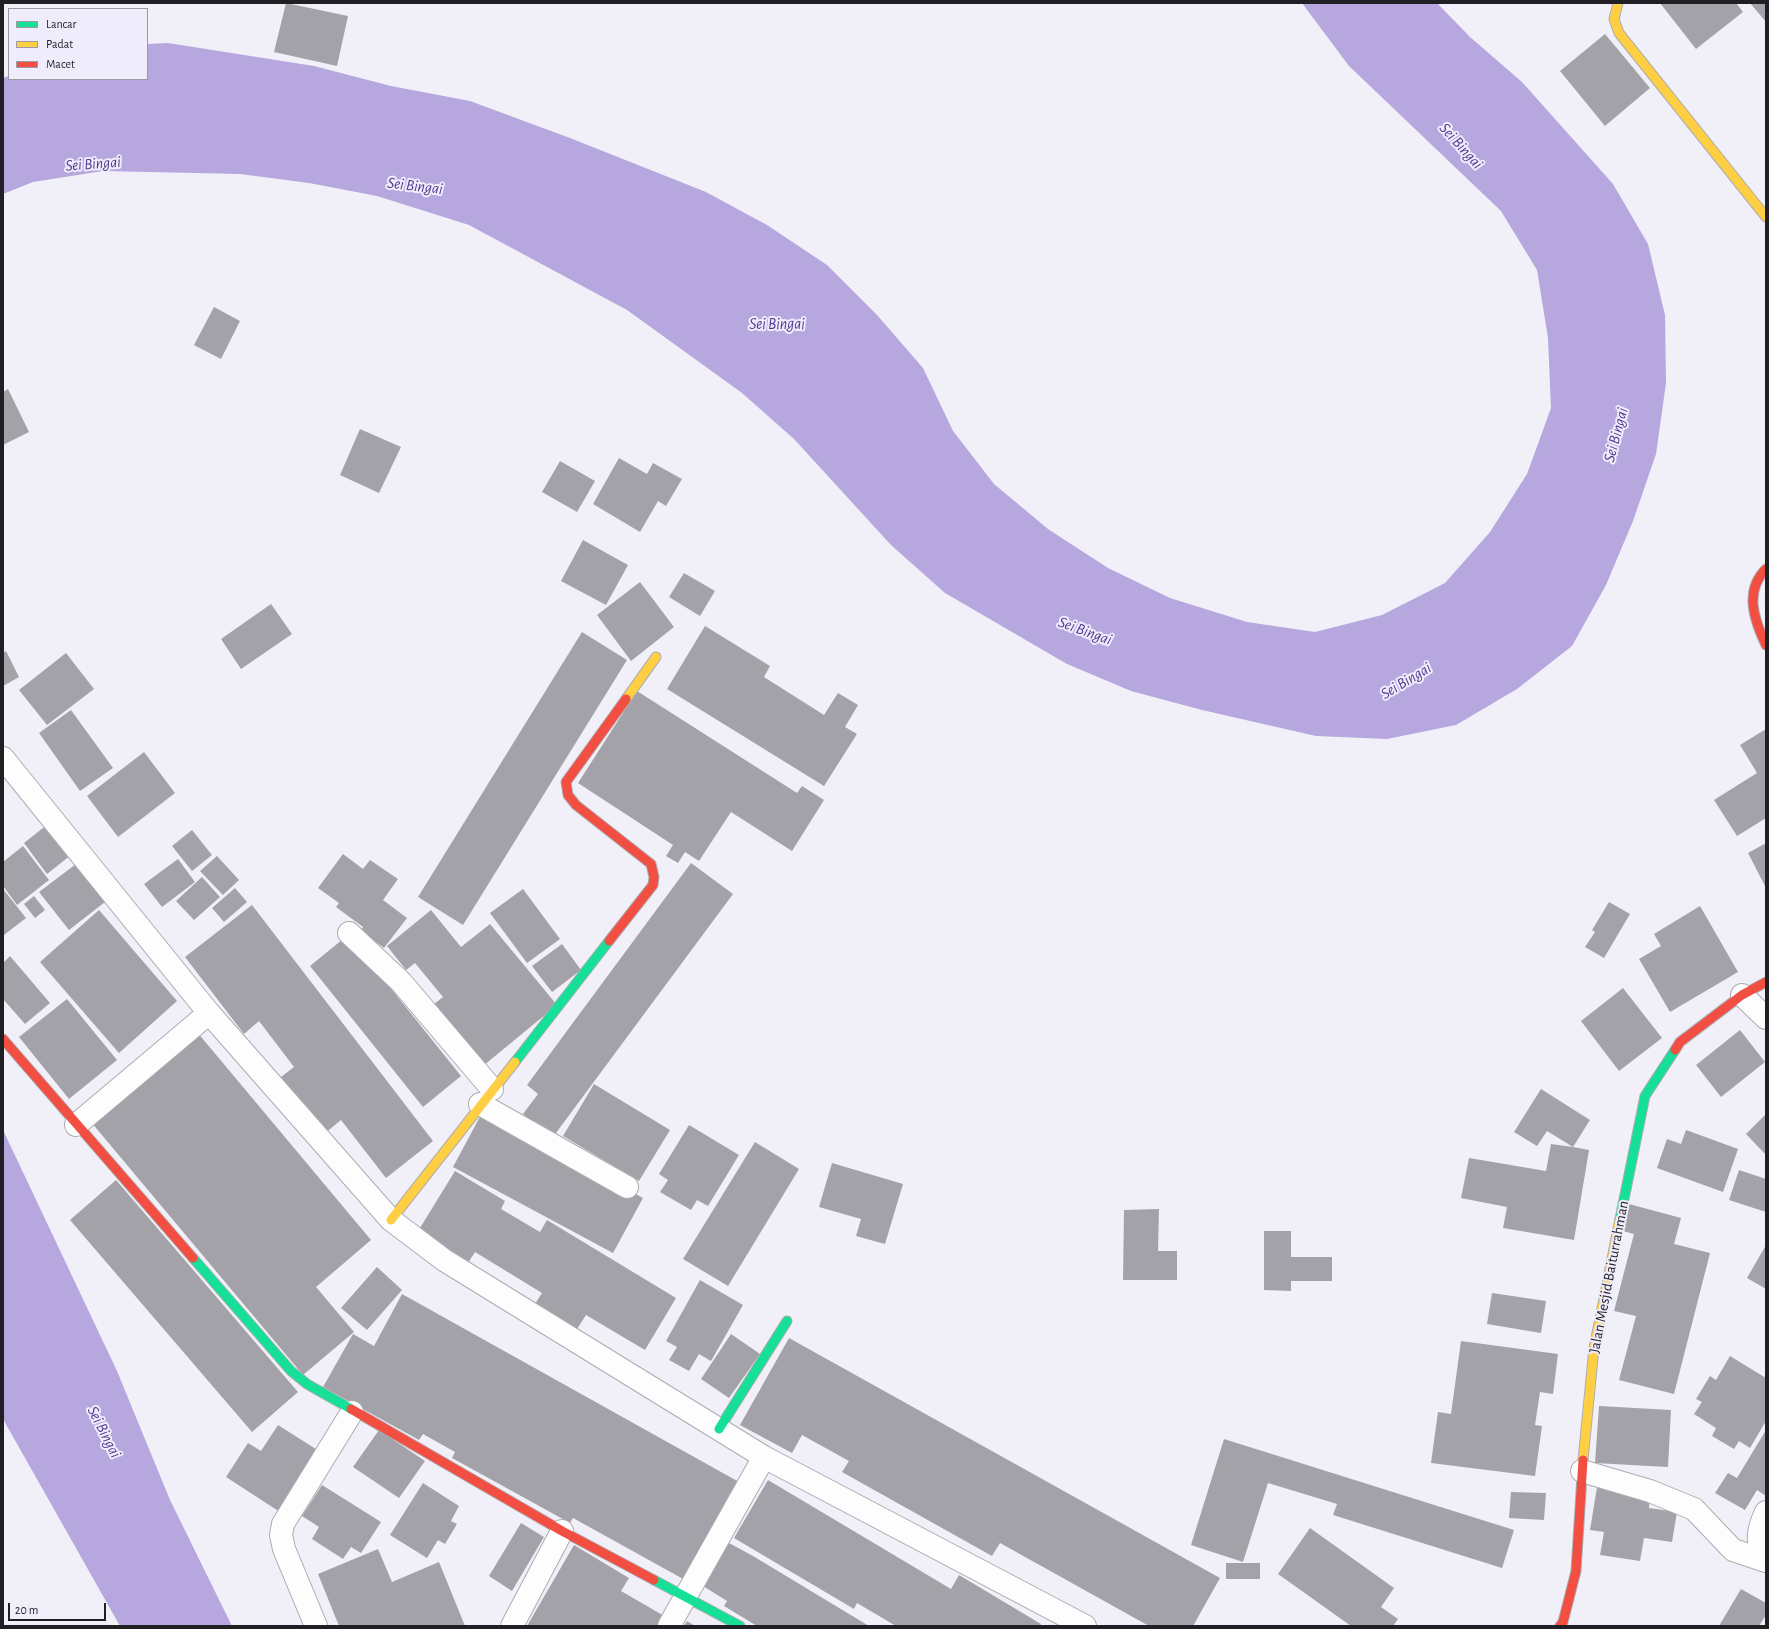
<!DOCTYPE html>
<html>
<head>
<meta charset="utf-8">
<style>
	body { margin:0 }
	#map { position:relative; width:1769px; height:1629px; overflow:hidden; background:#f1f0f8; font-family:"Alegreya Sans",sans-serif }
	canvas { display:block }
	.frame { position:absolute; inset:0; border:4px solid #201f24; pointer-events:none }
	.legend { position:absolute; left:8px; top:8px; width:140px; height:72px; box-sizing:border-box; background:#efecfb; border:1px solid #9c9aa5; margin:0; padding:5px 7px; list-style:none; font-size:12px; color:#201f24 }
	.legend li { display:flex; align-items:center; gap:8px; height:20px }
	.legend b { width:20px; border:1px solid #9c9aa5 }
	.scale { position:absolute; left:8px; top:1603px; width:98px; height:18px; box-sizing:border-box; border:2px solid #201f24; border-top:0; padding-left:5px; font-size:12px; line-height:14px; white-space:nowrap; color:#201f24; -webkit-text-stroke:3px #efecfb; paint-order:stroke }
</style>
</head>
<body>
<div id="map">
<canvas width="1769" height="1629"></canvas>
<div class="frame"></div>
<ul class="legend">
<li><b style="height:5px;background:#16e098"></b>Lancar</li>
<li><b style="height:5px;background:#ffcf43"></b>Padat</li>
<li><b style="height:5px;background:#f24e42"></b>Macet</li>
</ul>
<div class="scale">20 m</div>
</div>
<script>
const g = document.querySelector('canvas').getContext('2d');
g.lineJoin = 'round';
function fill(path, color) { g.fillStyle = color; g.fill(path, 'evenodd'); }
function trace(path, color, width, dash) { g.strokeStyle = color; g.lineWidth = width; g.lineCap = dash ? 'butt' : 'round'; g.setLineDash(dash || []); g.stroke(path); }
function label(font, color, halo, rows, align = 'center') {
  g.font = font + ' "Alegreya Sans",sans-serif'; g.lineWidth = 4; g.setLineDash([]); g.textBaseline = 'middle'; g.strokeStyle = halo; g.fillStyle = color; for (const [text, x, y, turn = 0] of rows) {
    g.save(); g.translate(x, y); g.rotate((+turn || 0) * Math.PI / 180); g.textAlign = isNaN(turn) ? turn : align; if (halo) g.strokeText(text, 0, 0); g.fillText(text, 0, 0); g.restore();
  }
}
fill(new Path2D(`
	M1302,3H1437L1470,37L1522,82L1613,184L1648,244L1665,315L1666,383L1656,454L1633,521L1606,585L1572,646L1517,689L1456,725L1387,739L1316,736L1202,710L1131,691L1067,664L945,593L891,545L794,439L742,393L627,310L469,225L377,196L309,183L240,174L103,171L33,182L3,194V78L9,76V79H147V44L168,43L314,66L391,86L470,101L570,138L706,192L767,225L827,265L877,315L923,368L953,431L994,484L1048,529L1108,568L1170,598L1247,622L1315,632L1382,615L1445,583L1490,532L1527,474L1551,408L1548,338L1537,270L1501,211L1349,66Z
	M3,1130L117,1371L170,1500L232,1626H120L3,1419Z`), '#b6a7df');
fill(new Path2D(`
	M286,3L348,16L337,66L274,52Z
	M1660,3H1736L1743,12L1696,49Z
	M1750,3H1766V22Z
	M1605,34L1650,88L1605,126L1560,71Z
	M214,307L240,321L221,359L194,345Z
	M8,389L29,432L3,445V392Z
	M360,429L401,447L379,493L340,475Z
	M619,458L647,474L653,463L682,479L666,506L658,501L640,532L593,504Z
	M560,461L595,481L577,512L542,492Z
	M583,540L628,565L606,605L561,581Z
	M684,573L715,591L700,616L669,597Z
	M640,582L674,627L631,661L597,615Z
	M271,604L292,634L241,669L221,639Z
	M705,626L770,666L764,677L824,715L838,693L858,705L845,727L857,734L824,786L667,689Z
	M582,632L627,660L463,925L418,897Z
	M6,651L19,677L3,686V653Z
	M66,653L94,689L47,725L19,690Z
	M637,691L797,793L802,786L824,800L792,851L731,812L699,861L685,852L678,863L666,856L673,845L578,783Z
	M71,710L113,768L80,791L39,733Z
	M1766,729V818L1737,836L1714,800L1757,773L1740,745Z
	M144,752L175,793L118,837L87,796Z
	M48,824L71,855L47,874L24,843Z
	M192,830L212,855L192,871L172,846Z
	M1766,843V888L1748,853Z
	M23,846L49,880L17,905L3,886V862Z
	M343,854L363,869L370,860L398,879L383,900L407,918L384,948L361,931L363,927L336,907L339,903L318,888Z
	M217,856L239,880L223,895L200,871Z
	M178,859L195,882L162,907L144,884Z
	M691,863L733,894L553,1137L523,1114L538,1094L527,1085Z
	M76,864L105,902L69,930L39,892Z
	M202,877L220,897L194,920L176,901Z
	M235,888L247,902L224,922L212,908Z
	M3,889L26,918L4,935L3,933Z
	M523,889L560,939L527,963L490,913Z
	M34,896L45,910L35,918L24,904Z
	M1609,902L1630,914L1604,958L1585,947L1595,932L1592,930Z
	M252,905L433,1141L386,1178L341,1120L324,1134L281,1077L294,1067L259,1021L244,1034L185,957Z
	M1700,906L1738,972L1670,1012L1639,959L1661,946L1654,934Z
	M99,910L177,1001L119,1053L40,962Z
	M431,910L461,947L490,924L557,1005L483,1066L433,1005L443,997L415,963L406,970L387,946Z
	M348,935L461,1076L423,1107L310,966Z
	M562,944L581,970L552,992L532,966Z
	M10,956L50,1003L25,1024L3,999V963Z
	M1623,988L1662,1038L1619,1071L1581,1021Z
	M67,999L117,1060L69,1099L19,1037Z
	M1740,1030L1765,1062L1721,1097L1696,1065Z
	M197,1032L371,1240L316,1287L354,1332L303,1375L91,1122Z
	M594,1084L670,1130L639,1181L563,1136Z
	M1541,1089L1590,1120L1573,1147L1589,1150L1574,1240L1503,1228L1507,1207L1461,1198L1469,1158L1546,1171L1551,1144L1573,1147L1547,1131L1537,1146L1514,1132Z
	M483,1111L643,1198L613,1253L453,1167Z
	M1766,1114V1155L1746,1134Z
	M689,1125L739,1155L708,1206L697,1200L691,1210L660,1192L668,1180L659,1174Z
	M1686,1130L1738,1149L1723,1192L1657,1168L1667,1139L1681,1144Z
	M755,1142L799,1169L728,1286L683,1259Z
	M832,1163L903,1184L885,1244L856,1236L861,1219L819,1207Z
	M1739,1170L1766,1179V1212L1729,1200Z
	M455,1171L505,1201L501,1209L540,1232L547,1220L676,1298L645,1350L586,1315L577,1329L535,1304L542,1293L475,1252L466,1266L415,1236Z
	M116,1180L298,1392L252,1432L70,1220Z
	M1629,1204L1681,1218L1674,1244L1710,1253L1674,1394L1619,1380L1636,1316L1614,1311L1634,1234L1623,1231Z
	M1159,1209L1158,1251H1177V1280H1123L1124,1210Z
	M1264,1231H1291V1257H1332V1281H1291V1291L1264,1290Z
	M1766,1245V1289L1747,1278Z
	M377,1267L402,1290L367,1330L341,1308Z
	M700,1280L743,1305L711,1361L699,1354L689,1371L669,1360L677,1347L666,1341Z
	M1492,1293L1546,1301L1541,1333L1487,1324Z
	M402,1294L739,1482L685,1580L573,1518L570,1523L452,1458L455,1452L423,1434L419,1440L323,1387L353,1334L374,1346Z
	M731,1334L760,1354L729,1398L701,1379Z
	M789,1338L1220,1578L1193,1626H1149L1000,1543L992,1556L842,1472L849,1461L802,1435L792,1453L740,1425Z
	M1461,1341L1558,1354L1553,1394L1540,1392L1535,1425L1542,1426L1535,1476L1431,1463L1438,1412L1451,1414Z
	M1730,1356L1766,1378V1421L1750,1448L1739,1441L1734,1449L1712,1436L1716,1428L1694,1414L1702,1402L1696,1399L1710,1376L1716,1380Z
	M1599,1406L1671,1410L1668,1467L1595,1463Z
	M278,1425L319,1451L280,1512L226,1477L248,1443L261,1451Z
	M379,1430L425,1461L399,1498L353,1467Z
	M1766,1430V1496L1757,1490L1745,1510L1715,1493L1728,1473L1737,1478Z
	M1224,1439L1514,1530L1502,1568L1333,1515L1337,1504L1268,1483L1243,1562L1191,1545Z
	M768,1480L951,1589L959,1575L1041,1624L1040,1626H896L857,1603L854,1609L734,1538Z
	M423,1483L459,1506L451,1521L457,1524L445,1544L438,1540L427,1558L390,1535Z
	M322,1485L381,1522L361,1553L351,1547L343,1559L312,1539L319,1527L302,1516Z
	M1597,1487L1650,1495L1649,1508L1677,1512L1672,1542L1644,1538L1640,1561L1600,1555L1604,1532L1590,1530Z
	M1511,1492L1546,1493L1544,1520L1509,1518Z
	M521,1523L544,1537L512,1591L489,1576Z
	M1310,1528L1394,1588L1381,1607L1398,1619L1393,1626H1351L1278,1574Z
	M729,1543L753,1556L869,1626H757L724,1606L727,1601L703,1586Z
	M574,1545L629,1578L621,1591L666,1617L661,1626H527Z
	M378,1549L392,1582L439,1562L465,1626H339L318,1574Z
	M1226,1563H1260V1579H1226Z
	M1741,1589L1766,1603V1615L1759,1626H1719Z
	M687,1621L695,1626H684Z`), '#a3a2a8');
const street = new Path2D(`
	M3,758L209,1013L76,1125
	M349,933L401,982L492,1089
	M1742,995L1766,1018
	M209,1013L391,1220L444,1260L764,1457
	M480,1104L627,1187
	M1582,1471L1650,1491L1694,1509L1733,1550L1766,1561
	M1766,1512C1759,1527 1754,1542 1766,1557
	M316,1626L284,1549L281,1535L283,1524L352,1412
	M512,1626L562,1531
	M669,1626L764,1457L1085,1626`);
const fast = new Path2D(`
	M515,1062L609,941
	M1620,1219L1645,1096L1675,1050
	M193,1258L291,1371L307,1384L351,1409
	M719,1429L787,1321
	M654,1580L740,1626`);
const slow = new Path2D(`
	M1618,3L1614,19L1619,33L1766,217
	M626,699L656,657
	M391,1220L515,1062
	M1583,1460L1594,1348L1620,1219`);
const jam = new Path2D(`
	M1766,569C1744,591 1754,620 1766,645
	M609,941L653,885L654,877L651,864L576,805L568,795L566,782L626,699
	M3,1039L193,1258
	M1675,1050L1680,1042L1742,995L1766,982
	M351,1409L562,1531L654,1580
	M1560,1626L1563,1622L1576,1571L1583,1460`);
trace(street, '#adacb2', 24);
trace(fast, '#adacb2', 11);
trace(slow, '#adacb2', 11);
trace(jam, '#adacb2', 11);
trace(street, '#fdfdfe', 22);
trace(fast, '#16e098', 9);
trace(slow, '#ffcf43', 9);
trace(jam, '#f24e42', 9);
label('15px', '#201f24', '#efecfb', [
	["Jalan Mesjid Baiturrahman",1609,1277,-79]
]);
label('italic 16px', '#553790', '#efecfb', [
	["Sei Bingai",1461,146,48],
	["Sei Bingai",93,164,-4],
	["Sei Bingai",415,186,7],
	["Sei Bingai",777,324],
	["Sei Bingai",1616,435,-75],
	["Sei Bingai",1085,631,20],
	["Sei Bingai",1406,681,-31],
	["Sei Bingai",104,1432,63]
]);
</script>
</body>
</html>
